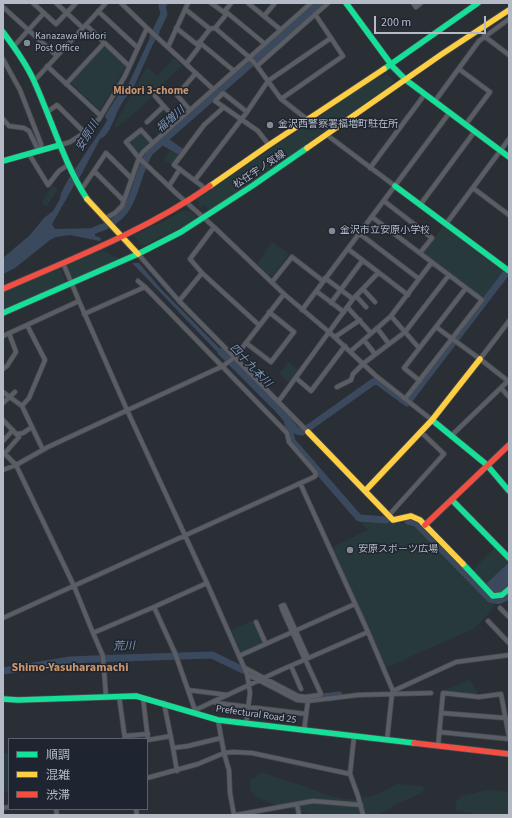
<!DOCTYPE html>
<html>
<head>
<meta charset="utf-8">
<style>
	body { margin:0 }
	#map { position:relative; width:512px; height:818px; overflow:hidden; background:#2a2f36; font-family:"Source Sans 3","Noto Sans JP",sans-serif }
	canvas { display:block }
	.frame { position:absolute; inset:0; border:4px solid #b5bbc6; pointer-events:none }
	.legend { position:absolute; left:8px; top:738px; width:140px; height:72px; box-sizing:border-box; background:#1e2530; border:1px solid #5a616c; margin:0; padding:5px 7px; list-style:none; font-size:12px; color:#b5bbc6 }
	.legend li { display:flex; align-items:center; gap:8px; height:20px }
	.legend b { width:20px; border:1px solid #5a616c }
	.scale { position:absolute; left:374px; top:16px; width:112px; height:18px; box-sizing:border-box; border:2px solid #b5bbc6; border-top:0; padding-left:5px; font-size:12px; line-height:14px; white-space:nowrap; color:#b5bbc6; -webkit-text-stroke:3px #1e2530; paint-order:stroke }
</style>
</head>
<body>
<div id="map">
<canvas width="512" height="818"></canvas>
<div class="frame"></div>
<ul class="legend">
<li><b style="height:5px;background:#16e098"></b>順調</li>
<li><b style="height:5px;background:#ffcf43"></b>混雑</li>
<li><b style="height:5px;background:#f24e42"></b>渋滞</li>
</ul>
<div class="scale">200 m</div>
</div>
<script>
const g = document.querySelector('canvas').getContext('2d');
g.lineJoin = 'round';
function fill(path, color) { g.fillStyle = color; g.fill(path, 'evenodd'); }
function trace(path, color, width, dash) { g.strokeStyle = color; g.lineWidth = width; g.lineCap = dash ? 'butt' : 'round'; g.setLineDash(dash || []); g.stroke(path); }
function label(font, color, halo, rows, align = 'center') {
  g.font = font + ' "Source Sans 3","Noto Sans JP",sans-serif'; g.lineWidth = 3; g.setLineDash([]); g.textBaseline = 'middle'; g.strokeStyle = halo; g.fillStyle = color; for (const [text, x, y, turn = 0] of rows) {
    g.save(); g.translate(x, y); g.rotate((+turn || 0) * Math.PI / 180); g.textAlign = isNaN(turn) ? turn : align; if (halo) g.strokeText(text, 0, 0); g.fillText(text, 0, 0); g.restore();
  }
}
fill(new Path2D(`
	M103,46L106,47L126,66L100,110L70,82Z
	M174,58L181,65V66L137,111L117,127L114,126L147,67L157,76Z
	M387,74L394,81L388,89L238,192L210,209H208L204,205L201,208L198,205L200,203L196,199L329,110L345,97L377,78Z
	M140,134H142L149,142L138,153L130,145V142Z
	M170,150L179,156L172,165L164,160Z
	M52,185L58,189L46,207L42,202Z
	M182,211H190L195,215V219L187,225L145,245L141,244L134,236V235L168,219Z
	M444,225L505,271L483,298L424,254V252Z
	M272,242L289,254L273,275H269L257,264Z
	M103,250L119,259L75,279L72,278L67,267L68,265Z
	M60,269L62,271L66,284L3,310V292L27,281Z
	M288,362L299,370L290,383L279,374Z
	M358,520L415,524L495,606L475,628L385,668L331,548L368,530Z
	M496,547L509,561L485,585L472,571Z
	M254,620L264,642L243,652L240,651L231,630Z
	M469,680L479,695L442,691Z
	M3,753H9V795V793L3,790Z
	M262,772L281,779L307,787L324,794L345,799H358L378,794L397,784L422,786L426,789L421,793L397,804L378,815H317L281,807L258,798L251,791L250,781Z
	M488,790L509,792V815L474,814L455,810L457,800L461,796Z`), '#28393b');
fill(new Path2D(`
	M155,27L160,32L153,44L131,93C116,102 114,134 100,139L81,175L73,187L52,224L55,229L101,228L102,226L106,228L95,234V236L101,238L100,241L70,235L56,237L50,240L15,268L3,274V258L30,235L44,218L53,211L60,199L61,193L69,178L105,124L107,120L105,116L120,92H122L128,85Z
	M169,139L183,149L179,155L162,145Z
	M132,263H139L161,289L229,358L225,360Z
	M508,563L509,584L501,592H494L486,584Z`), '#3b495e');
trace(new Path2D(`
	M153,37L164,14L162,6L164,3
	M95,230C139,217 131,183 150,152L320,3
	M221,352L278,409L297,431L302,432L311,426L373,382L377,381L407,403
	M410,399L507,272
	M287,420L292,441L359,518L386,520
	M408,521L416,523L420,527L490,599C498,602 503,600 509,595
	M3,671L70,660L93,659L212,655L243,670
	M264,680L282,690
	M300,698L307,699L339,695`), '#3b495e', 7);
const street = new Path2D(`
	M33,3L56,24L76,3
	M56,3L83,28
	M211,3L225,13
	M248,3L281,30
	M413,3L416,7L421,3
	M3,7L57,56
	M185,9L210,29
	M98,11L138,48
	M225,11L265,44
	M264,16L275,3
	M86,25L129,66
	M147,28L213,89
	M176,28L199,46
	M215,28L249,57L257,66
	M484,36L509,55
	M199,42L234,71
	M14,46L44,13
	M168,47L188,3
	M3,59L20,90L41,144V151
	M186,64L199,47V43L210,29L215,28L225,16V11L231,3
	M47,66L101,116
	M459,69L490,92L466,124
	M34,81L106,3
	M66,84L104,43
	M155,96L177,121
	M281,99L343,56L315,14
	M435,101L479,41L509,19
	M190,110L177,95L196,73
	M47,112L57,105L85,133
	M247,112L223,93L215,101L258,131L269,145
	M3,119L9,126L24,128L29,131L39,152
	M308,120L281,99L257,66L328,3
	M147,122L164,106
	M327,135L395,186
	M60,145L70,142L87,131L99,119L125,76L147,28L121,3
	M29,154L48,185L59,171L68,165
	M370,168L425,94
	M94,171L124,201
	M195,180L247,112L268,81L331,38
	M169,186L180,169
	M473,188L509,215
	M81,190L106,153L132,179
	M205,190L202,186L174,165L204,125L224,107
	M384,201L432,238L420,253
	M420,205L475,131
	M372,217L482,300L405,399
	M104,219L115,213L122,206L139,158L126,142L141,130L153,143
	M446,224L509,139
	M360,234L419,279
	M348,249L408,295
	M138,254L179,301L308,432
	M202,273L259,325
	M325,278L353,299
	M138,281L145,287
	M272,282L292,257L323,281
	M363,289L375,302
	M316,291L344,312
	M284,294L329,332L353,299L378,273
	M356,296L366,307
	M79,301L127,410L207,583L247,674L250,693L246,724
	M179,301L202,273L190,259L214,227L177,194L139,158L143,152L172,126L311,3
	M331,303L362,261
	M348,308L371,333
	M302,310L450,112
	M27,325L45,360L29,398L22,406L43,450
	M436,327L480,359L509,321
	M377,328L389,344
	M3,336L79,301L63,263
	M335,337L360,320
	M364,340L375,354
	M246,343L271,362L294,332L269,312
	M419,348L391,316L432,262
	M351,351L391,316
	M480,359L508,381
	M3,369L7,366L16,352L9,333
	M296,378L311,391L345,346
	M420,381L404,368L466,288
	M337,387L351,380L353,374L364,363L405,332L449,275
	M501,388L509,397
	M3,392L22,406
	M278,402L329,332L376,376L432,420
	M3,403L15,392
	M3,420L19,437L5,453
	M17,434L23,433L32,427
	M451,436L509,380
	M3,441L13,430
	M3,452L16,465L74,586L93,633L154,607L207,583
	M3,470L16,465L48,447L223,366L235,357L284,294L214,227
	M300,483L368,632L393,691
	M389,515L444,454L421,432
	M281,606L284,605L308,658
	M154,607L175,653L188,690
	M500,608L509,617
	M282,609L305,660
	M3,618L314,477L316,475L315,472L289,442L287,433L145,287L84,314
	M488,621L509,643
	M256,622L266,644
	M93,633L103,656L106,697
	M239,656L355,604
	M291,666L301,689
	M245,668L298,696L305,697L320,695L321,694L305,659
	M247,674L297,700L308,701L358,695L392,694
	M392,694L431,693
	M119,696L125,739
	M143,698L148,740L171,736
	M214,701L217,703L306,714
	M164,703L173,748L188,746L221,738
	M195,710L188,690L228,695
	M191,712L281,670L368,632
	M441,713L506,718
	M218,720L224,753L229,770L230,793L234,815
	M304,731L308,700
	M439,732L509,739
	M125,736L148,734
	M354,737L350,774L358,796L363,815
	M387,740L392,694L393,691L456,662L509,655
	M438,746L443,693L479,697L501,694L509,737
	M173,748L177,771
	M147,778L198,764L224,753L233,752L252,753L350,774
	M297,804L299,815
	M3,808L9,807
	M56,809L57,815
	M136,809L137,815
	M236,815L313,801L361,805`);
const fast = new Path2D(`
	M346,3L393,67L406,80L509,157
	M3,32C15,48 26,63 34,81C52,121 64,163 87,199
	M384,69L478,3
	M3,161L60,145
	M395,186L509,271
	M3,313L138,254L181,232L252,186L307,148
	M432,420L487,465L509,491
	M452,500L509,558
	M463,564L493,596L502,595L509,589
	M3,699L18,700L136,696L218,720L414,743`);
const slow = new Path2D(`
	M307,148L442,54L509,10
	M210,186L269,145L384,69
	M87,199L138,254
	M308,432L393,520L411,516L420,520L463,564
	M366,490L432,420L480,359`);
const jam = new Path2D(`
	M3,289C74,258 147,230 210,186
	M425,525L509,445
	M414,743L509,754`);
trace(street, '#484b51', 5.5);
trace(fast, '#484b51', 7);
trace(slow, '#484b51', 7);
trace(jam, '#484b51', 7);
trace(street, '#5a5d64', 4);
trace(fast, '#16e098', 5.5);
trace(slow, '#ffcf43', 5.5);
trace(jam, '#f24e42', 5.5);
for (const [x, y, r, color] of [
	[27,43,4,"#848a94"],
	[270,125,4,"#848a94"],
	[332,231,4,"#848a94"],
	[350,550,4,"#848a94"]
]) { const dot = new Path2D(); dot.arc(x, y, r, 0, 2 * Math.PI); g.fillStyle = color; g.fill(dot); trace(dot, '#1e2530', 1.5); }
label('10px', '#b5bbc6', '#1e2530', [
	["Kanazawa Midori",35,37],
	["Post Office",35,49],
	["金沢西警察署福増町駐在所",278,125],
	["金沢市立安原小学校",340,231],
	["安原スポーツ広場",358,550]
], 'left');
label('10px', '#b5bbc6', '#1e2530', [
	["松任宇ノ気線",260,170,-34],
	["Prefectural Road 25",256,715,8]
]);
label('bold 11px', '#ca956c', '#1e2530', [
	["Midori 3-chome",151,92]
]);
label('italic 11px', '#7f92ab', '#1e2530', [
	["福増川",171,120,-41],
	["安原川",88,136,-59],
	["四十九本川",250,366,46],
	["荒川",124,647,-2]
]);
label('bold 12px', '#ca956c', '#1e2530', [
	["Shimo-Yasuharamachi",70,668]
]);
</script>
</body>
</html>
